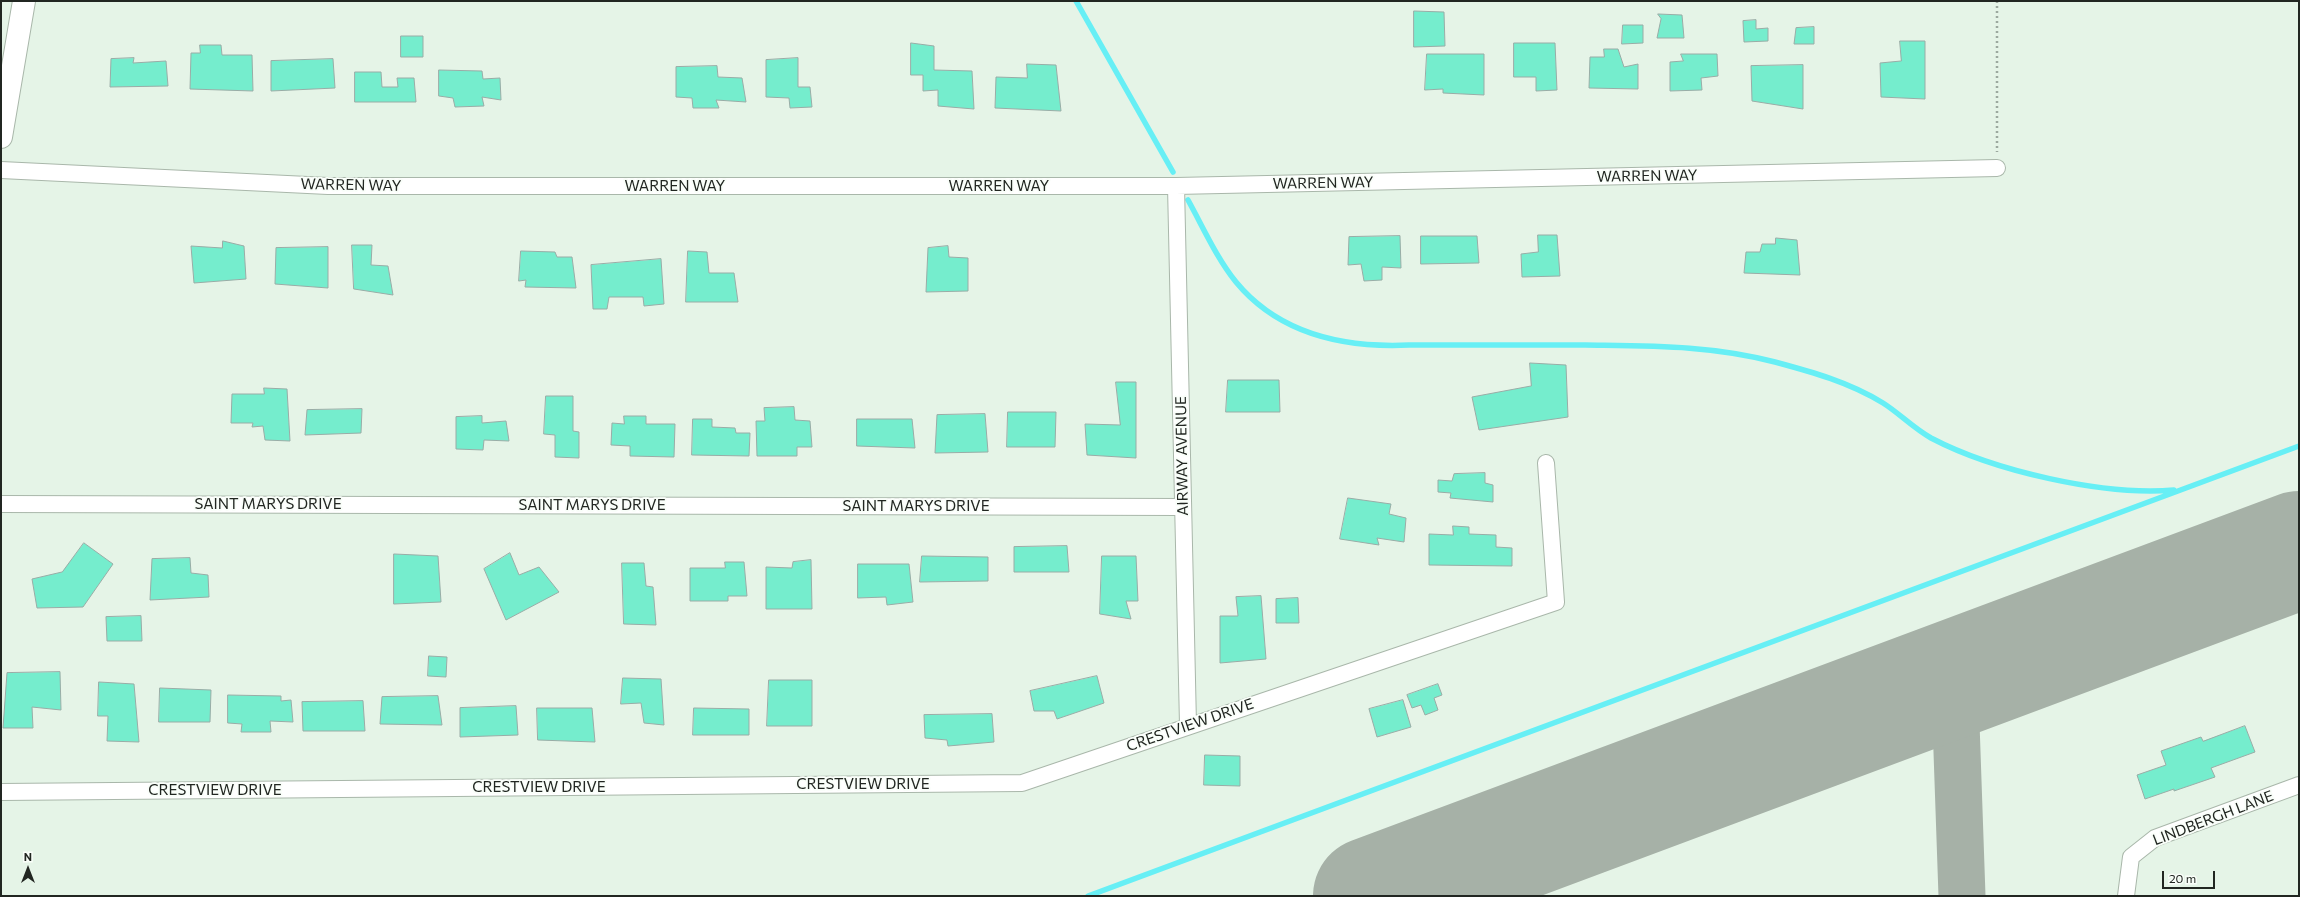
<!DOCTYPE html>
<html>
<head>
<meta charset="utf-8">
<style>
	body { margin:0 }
	#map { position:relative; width:2300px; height:897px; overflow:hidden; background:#e5f4e7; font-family:Commissioner,sans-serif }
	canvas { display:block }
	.frame { position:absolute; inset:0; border:2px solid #212621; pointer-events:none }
	.north { position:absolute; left:8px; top:849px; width:40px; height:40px; -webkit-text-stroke:3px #f9fef9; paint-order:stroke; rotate:0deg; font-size:11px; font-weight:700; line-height:16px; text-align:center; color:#212621 }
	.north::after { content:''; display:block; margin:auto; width:14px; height:18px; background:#212621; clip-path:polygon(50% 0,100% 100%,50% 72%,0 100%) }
	.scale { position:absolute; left:2162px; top:871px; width:53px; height:18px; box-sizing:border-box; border:2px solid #212621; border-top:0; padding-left:5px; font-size:12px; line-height:14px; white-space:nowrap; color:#212621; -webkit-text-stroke:3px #f9fef9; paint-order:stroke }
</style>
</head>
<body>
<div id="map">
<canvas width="2300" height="897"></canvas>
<div class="frame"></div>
<div class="north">N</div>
<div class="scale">20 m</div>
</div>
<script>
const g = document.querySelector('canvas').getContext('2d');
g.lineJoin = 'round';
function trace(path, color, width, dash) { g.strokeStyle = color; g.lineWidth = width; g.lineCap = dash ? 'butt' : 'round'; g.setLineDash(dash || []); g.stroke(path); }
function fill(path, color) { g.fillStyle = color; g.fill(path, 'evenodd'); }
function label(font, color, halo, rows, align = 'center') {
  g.font = font + ' Commissioner,sans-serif'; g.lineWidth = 3.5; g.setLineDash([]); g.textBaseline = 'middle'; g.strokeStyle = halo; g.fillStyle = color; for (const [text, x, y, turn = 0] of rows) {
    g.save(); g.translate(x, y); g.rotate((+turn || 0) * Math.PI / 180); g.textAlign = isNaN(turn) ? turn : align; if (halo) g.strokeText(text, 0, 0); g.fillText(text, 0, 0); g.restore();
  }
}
trace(new Path2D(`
	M1076,1L1173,172
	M1188,200C1203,227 1216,257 1236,282C1279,334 1344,348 1409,345C1468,345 1526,345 1585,345C1650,346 1711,345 1775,362C1812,372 1849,382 1883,403C1899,413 1913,428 1931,438C1994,471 2103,496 2174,490
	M1088,896L2299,446`), '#67eff5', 5.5);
trace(new Path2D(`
	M1913,694C1939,698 1942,700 1956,723
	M1962,896L1956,723L1963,699L1980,669`), '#a6b1a7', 47);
trace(new Path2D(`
	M1372,896L2299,550`), '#a6b1a7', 118);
const building = new Path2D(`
	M1414,11L1444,12L1445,46L1414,47Z
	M1658,14L1682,15L1684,38H1657L1661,19Z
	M1756,20V29L1768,28V41L1744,42L1743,21Z
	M1623,25H1643V43L1622,44Z
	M1814,27V44H1794L1796,28Z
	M401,36H423V57H401Z
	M1900,41H1925V99L1881,97L1880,63L1901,61Z
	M911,43L934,46V70L972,71L974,109L938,106V90L923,91V75H911Z
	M1514,43H1555L1557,90L1536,91V77H1514Z
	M200,45H221L222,55H252L253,91L190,89L191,53H200Z
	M1604,49H1618L1624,67L1638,64V89L1589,88L1590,57H1604Z
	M1427,54H1484V95L1443,93V89L1425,90Z
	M1681,54H1717L1718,76L1701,78L1702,90L1670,91V62L1683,61Z
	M134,58L133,63L166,61L168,86L110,87L111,59Z
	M798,58V87H810L812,107L790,108L789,98L766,97V60Z
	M333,59L335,88L271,91V61Z
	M1027,64L1056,65L1061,111L995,108L996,77L1027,78Z
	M1803,65V109L1752,101L1751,66Z
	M717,66L718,77L742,78L746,102L716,100L719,108H693L692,98L676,97V67Z
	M439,70L482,71L483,79L500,78L501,100L482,97L484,106L455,107L453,98L439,96Z
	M355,72H381L382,87H398L397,78H414L416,102H355Z
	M1538,235H1557L1560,276L1522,277L1521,254L1538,252Z
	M1400,236L1401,268L1382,267V280L1364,281L1361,264L1348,265L1349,237Z
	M1421,236H1477L1479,263L1421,264Z
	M1776,238L1797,240L1800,275L1744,273L1746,252H1760L1762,244H1775Z
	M223,241L244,246L246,279L194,283L191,246L222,248Z
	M352,245H372L371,265L388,266L393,295L354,289Z
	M948,246L949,257L968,258V291L926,292L928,248Z
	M328,247V288L275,284L276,248Z
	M521,251L555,252L557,257H572L576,288L525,287L526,280L519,281Z
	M688,251L707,252L709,273H734L738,302H686Z
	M661,259L664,304L644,306L643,297H609L607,309H593L591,265Z
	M1530,363L1566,365L1568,417L1479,430L1472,397L1531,386Z
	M1228,380H1279L1280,412H1226Z
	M1116,382H1136V458L1087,455L1085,424L1120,425Z
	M264,388L287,389L290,441L265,440L263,426L252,427L253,423H231L232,394H264Z
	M546,396H573V431L579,432V458L555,457V435L544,434Z
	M794,407L795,420L810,421L812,447H797V456H757L756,421H765L764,408Z
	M362,409L361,433L305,435L307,410Z
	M1008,412H1056L1055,447H1007Z
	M985,414L988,452L935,453L937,415Z
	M482,416V423L506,421L509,441L484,440L483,450L456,449V417Z
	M624,416H646V424H675L674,457L630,456V446L611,445L612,423L624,424Z
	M693,419H712V427L735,428L736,433H750L749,456L692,455Z
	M857,419H912L915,448L857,446Z
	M1485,473V483L1493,485V502L1450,498L1451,493L1438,492V480L1452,481L1454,474Z
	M1348,498L1391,504L1389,514L1406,518L1404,542L1377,538L1379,545L1340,539Z
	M1453,526L1469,527V534L1496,535V547L1512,548V566L1429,565V534L1453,535Z
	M84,543L113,564L83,607L37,608L32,579L62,572Z
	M1067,546L1069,572H1014V547Z
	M510,553L519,575L539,567L559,592L506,620L484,569Z
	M394,554L438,556L441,602L394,604Z
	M922,556L988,557V581L920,582Z
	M1102,556H1136L1138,601H1126L1131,619L1100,614Z
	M190,558L191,573L208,575L209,597L150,600L152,559Z
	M811,560L812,609H766V567L792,568L793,562Z
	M725,562H744L747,596H728V601H690V568H725Z
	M622,563H644L646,586L653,587L656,625L624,624Z
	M858,564H909L913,602L887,605L886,597L858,598Z
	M1261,596L1266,659L1220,663V616H1238L1236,597Z
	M1298,598L1299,623H1276V599Z
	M141,616L142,641H107L106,617Z
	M429,656L447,657L446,677L428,676Z
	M60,672L61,710L32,707L33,728H3L7,673Z
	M1097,676L1104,703L1057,719L1054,711H1034L1030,691Z
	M623,678L661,679L664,725L644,723L641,703L621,704Z
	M769,680H812V726H767Z
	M99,682L134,684L139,742L107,741L108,716H98Z
	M1438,684L1442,695L1434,698L1438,710L1425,715L1421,705L1412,708L1407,695Z
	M160,688L211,690L210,722H159Z
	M228,695L281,696V701L291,700L293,722L270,721L271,732H241L242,724L228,723Z
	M438,696L442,725L380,724L382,697Z
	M1403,700L1411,727L1377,737L1369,709Z
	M363,701L365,731H303L302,702Z
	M516,706L518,735L460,737V708Z
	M537,708H592L595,742L538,740Z
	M694,708L749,709V735H693Z
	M992,714L994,742L948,746L947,740L925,738L924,715Z
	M2245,726L2255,752L2211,768L2215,777L2174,791V789L2145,799L2137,775L2166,765L2161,751L2201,737L2203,741Z
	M1205,755L1240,756V786L1204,785Z`);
fill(building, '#75edcd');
trace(building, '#99aca6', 1);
const minor = new Path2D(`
	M1,170L328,186H1176L1997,168
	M1176,186L1188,725
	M1,504L1183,507
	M1,792L1022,783L1556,602L1546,463
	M2126,896L2131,857L2155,838L2299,785`);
const primary = new Path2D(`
	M1,137L24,1`);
trace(minor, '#a9b7aa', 18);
trace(primary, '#a9b7aa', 24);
trace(new Path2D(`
	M1997,1V152`), '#9ca89e', 2.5, [2, 3]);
trace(minor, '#fff', 16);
trace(primary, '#fff', 22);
label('15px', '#212621', '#f9fef9', [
	["WARREN WAY",1647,176,-1],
	["WARREN WAY",1323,183,-1],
	["WARREN WAY",351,185,1],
	["WARREN WAY",675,186],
	["WARREN WAY",999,186],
	["AIRWAY AVENUE",1182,456,-91],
	["SAINT MARYS DRIVE",268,504],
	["SAINT MARYS DRIVE",592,505],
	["SAINT MARYS DRIVE",916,506],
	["CRESTVIEW DRIVE",1190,725,-19],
	["CRESTVIEW DRIVE",863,784],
	["CRESTVIEW DRIVE",539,787],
	["CRESTVIEW DRIVE",215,790],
	["LINDBERGH LANE",2213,818,-21]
]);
</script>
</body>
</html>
